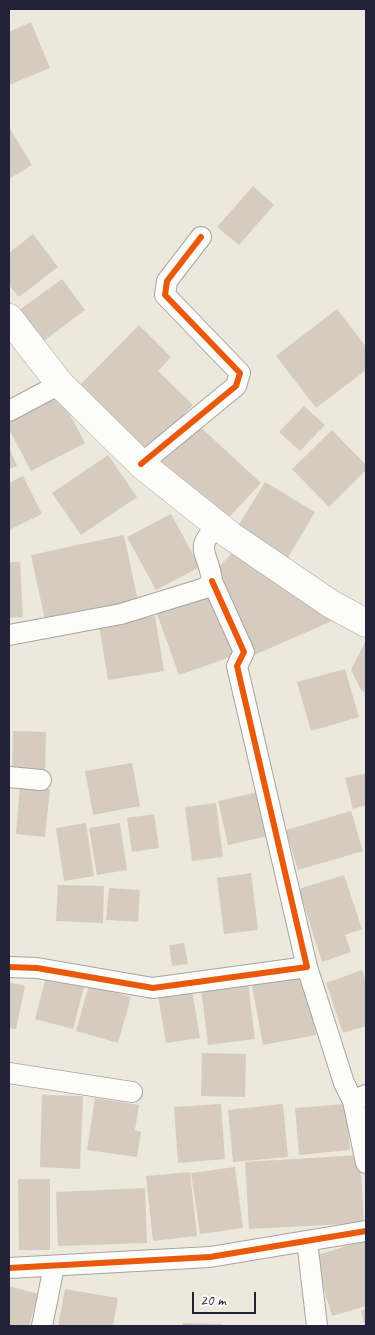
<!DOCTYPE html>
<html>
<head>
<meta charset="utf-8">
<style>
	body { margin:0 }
	#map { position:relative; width:375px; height:1335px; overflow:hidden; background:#ede8dc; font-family:Caveat,sans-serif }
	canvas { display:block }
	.frame { position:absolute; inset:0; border:10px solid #22223b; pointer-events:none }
	.scale { position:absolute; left:192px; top:1292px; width:64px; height:22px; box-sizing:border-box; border:2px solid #22223b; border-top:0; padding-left:6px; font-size:15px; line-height:18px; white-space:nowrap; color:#22223b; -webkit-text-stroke:4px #fdfcf7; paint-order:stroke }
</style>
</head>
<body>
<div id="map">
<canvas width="375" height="1335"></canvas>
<div class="frame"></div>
<div class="scale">20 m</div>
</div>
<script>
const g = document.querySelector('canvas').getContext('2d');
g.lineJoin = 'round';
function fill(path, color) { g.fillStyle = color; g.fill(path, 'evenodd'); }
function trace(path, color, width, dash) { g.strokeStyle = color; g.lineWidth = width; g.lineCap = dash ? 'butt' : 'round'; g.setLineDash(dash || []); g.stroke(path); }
fill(new Path2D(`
	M31,22L50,68L9,85V32Z
	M9,127L32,165L9,179Z
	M253,186L274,205L239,245L217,227Z
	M33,234L58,267L19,297L9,285V253Z
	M62,279L85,310L41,343L18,311Z
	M337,309L366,347V370L316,408L276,356Z
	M139,325L171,357L158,371L193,405L146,453L78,387Z
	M57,390L85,443L31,471L9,429V415Z
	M304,406L325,425L300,451L279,432Z
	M195,422L261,483L222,525L156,464Z
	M332,430L366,465V470L329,507L292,469Z
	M9,447L17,466L9,469Z
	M108,455L137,497L81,535L52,493Z
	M23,476L42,514L9,530V483Z
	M265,482L315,512L286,561L235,531Z
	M171,514L200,567L156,590L127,537Z
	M124,535L139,606L46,625L31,555Z
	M235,550L334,620L250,657L217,569Z
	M9,562H20L23,617L9,618Z
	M217,593L239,654L179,675L157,614Z
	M155,616L164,671L108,680L99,625Z
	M366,640V693L361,690L351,670Z
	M345,669L359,717L311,731L297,682Z
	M13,731L46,732L45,776H12Z
	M132,763L140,806L93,815L85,771Z
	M366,773V805L353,809L345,778Z
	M20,786L50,789L45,837L16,834Z
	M258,792L268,836L228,845L218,801Z
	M216,803L223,857L192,861L185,807Z
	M351,811L363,851L298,870L286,830Z
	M154,814L159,848L132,852L127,818Z
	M86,823L94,876L64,881L56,828Z
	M120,823L127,870L97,875L89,828Z
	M251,873L258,930L224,934L217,878Z
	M344,875L362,929L345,935L351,952L322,962L299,889Z
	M58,885L104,886L103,923L56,921Z
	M109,888L140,890L138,922L106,920Z
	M184,943L188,964L172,966L169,945Z
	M303,970L316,1035L263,1045L251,980Z
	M362,970L366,982V1026L343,1033L326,983Z
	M46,977L84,987L73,1029L35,1019Z
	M9,982L25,986L16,1029L9,1028Z
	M248,983L255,1039L208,1045L201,988Z
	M89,985L131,997L118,1043L76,1031Z
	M192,990L200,1038L166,1043L158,995Z
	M202,1053L246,1054L245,1097L201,1096Z
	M42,1095L83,1096L80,1169L40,1167Z
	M95,1098L139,1105L135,1130L141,1132L137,1157L87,1150Z
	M221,1104L225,1159L178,1163L174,1107Z
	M283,1104L288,1157L233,1162L228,1110Z
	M346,1104L350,1150L299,1155L295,1108Z
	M360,1155L364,1223L249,1229L245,1162Z
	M235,1167L243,1228L200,1234L191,1173Z
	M190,1172L197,1236L153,1241L146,1176Z
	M18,1179H50V1250H19Z
	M145,1188L147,1243L58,1246L56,1192Z
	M366,1240V1306L332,1316L314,1256Z
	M9,1286L38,1294L29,1326H9Z
	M65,1289L118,1298L113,1326H58Z
	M366,1309V1326H365L361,1311Z
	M183,1323L222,1324V1326H183Z`), '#d6cbbf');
const street = new Path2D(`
	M9,411L60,384
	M141,464L236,386L240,373L165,295L167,281L201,237
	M9,635L121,614L205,588L212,581C209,552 192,549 218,526
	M9,777L41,780
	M9,967L37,968L153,988L307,967L237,666L244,652L212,581
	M307,967L344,1083L353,1101L366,1095
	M9,1073L132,1092
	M353,1101L366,1163
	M307,1241L317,1326
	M9,1268L210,1257L366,1231
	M42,1326L54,1266`);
const secondary = new Path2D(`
	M9,318L60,384L141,464L231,536L331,604L366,623`);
trace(street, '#a6a4a0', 22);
trace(secondary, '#a6a4a0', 29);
trace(street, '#fcfcfa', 20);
trace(secondary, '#fcfcfa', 28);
trace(new Path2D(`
	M141,464L236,386L240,373L165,295L167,281L201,237
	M9,967L37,968L153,988L307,967L237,666L244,652L212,581
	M9,1268L210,1257L366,1231`), '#e8590c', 6);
</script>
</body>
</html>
